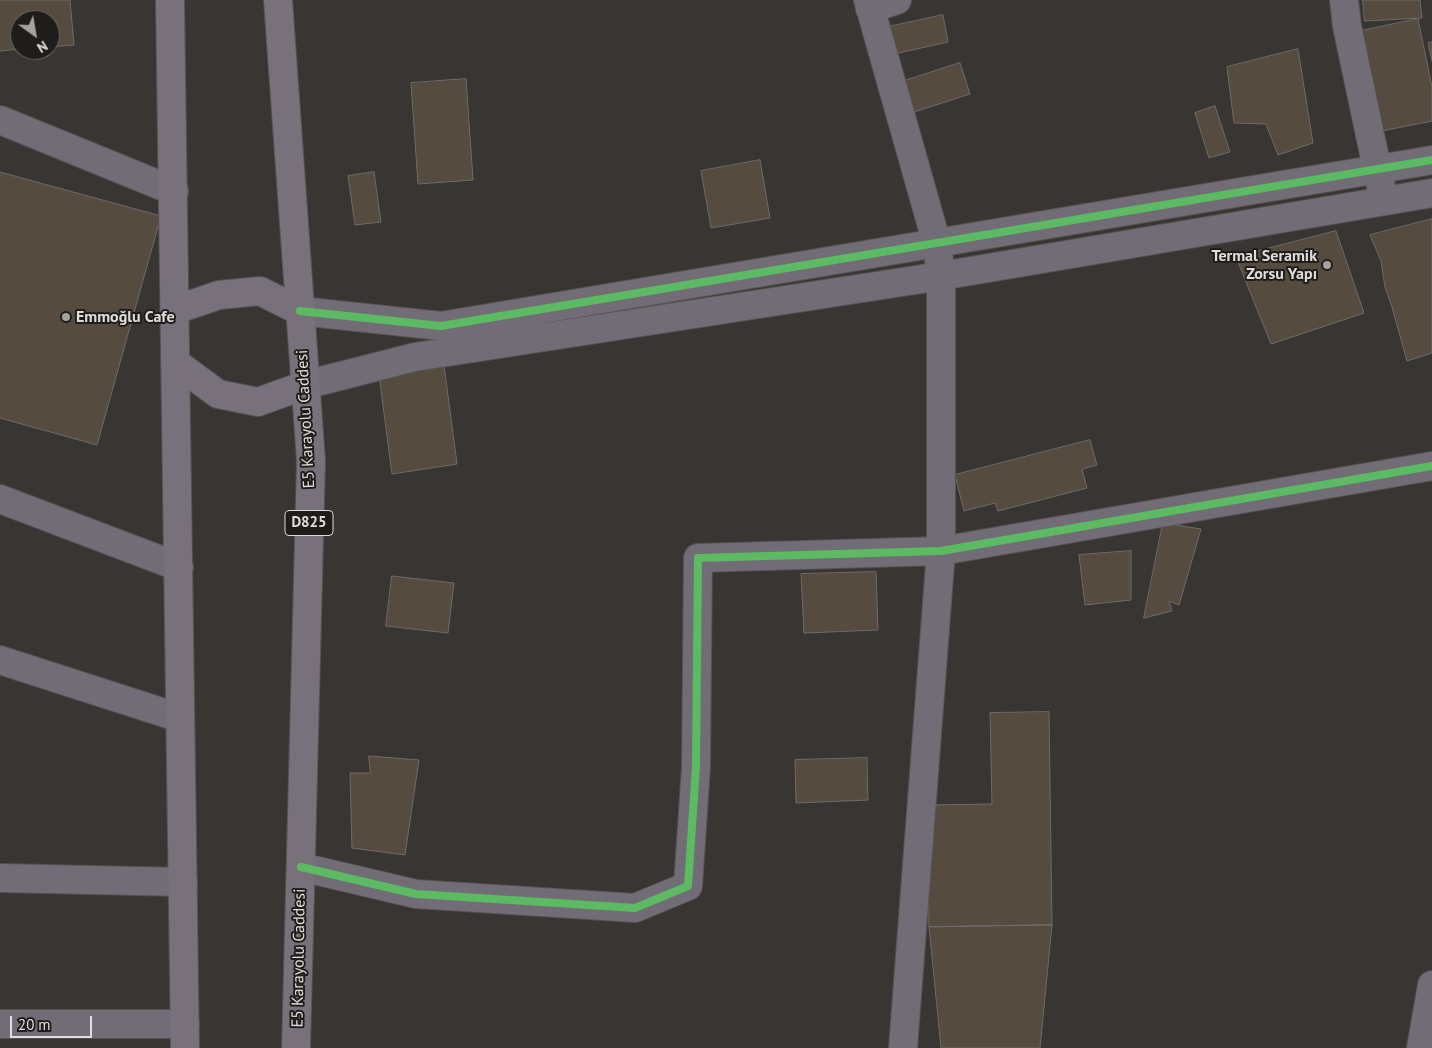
<!DOCTYPE html>
<html>
<head>
<meta charset="utf-8">
<style>
	body { margin:0 }
	#map { position:relative; width:1432px; height:1048px; overflow:hidden; background:#383532; font-family:"PT Sans",sans-serif }
	canvas { display:block }
	.north { position:absolute; left:10px; top:10px; width:50px; height:50px; box-sizing:border-box; background:#1f1d1b; border:1px solid #6c6967; border-radius:50%; rotate:148deg; font-size:14px; font-weight:700; line-height:20px; text-align:center; color:#e0dcda }
	.north::after { content:''; display:block; margin:auto; width:18px; height:22px; background:#a5a29f; clip-path:polygon(50% 0,100% 100%,50% 72%,0 100%) }
	.scale { position:absolute; left:10px; top:1016px; width:82px; height:22px; box-sizing:border-box; border:2px solid #e0dcda; border-top:0; padding-left:6px; font-size:15px; line-height:18px; white-space:nowrap; color:#e0dcda; -webkit-text-stroke:4px #1f1d1b; paint-order:stroke }
</style>
</head>
<body>
<div id="map">
<canvas width="1432" height="1048"></canvas>
<div class="north">N</div>
<div class="scale">20 m</div>
</div>
<script>
const g = document.querySelector('canvas').getContext('2d');
g.lineJoin = 'round';
function fill(path, color) { g.fillStyle = color; g.fill(path, 'evenodd'); }
function trace(path, color, width, dash) { g.strokeStyle = color; g.lineWidth = width; g.lineCap = dash ? 'butt' : 'round'; g.setLineDash(dash || []); g.stroke(path); }
function label(font, color, halo, rows, align = 'center') {
  g.font = font + ' "PT Sans",sans-serif'; g.lineWidth = 4; g.setLineDash([]); g.textBaseline = 'middle'; g.strokeStyle = halo; g.fillStyle = color; for (const [text, x, y, turn = 0] of rows) {
    g.save(); g.translate(x, y); g.rotate((+turn || 0) * Math.PI / 180); g.textAlign = isNaN(turn) ? turn : align; if (halo) g.strokeText(text, 0, 0); g.fillText(text, 0, 0); g.restore();
  }
}
const building = new Path2D(`
	M0,0H70L74,45L50,47V20H20V49L0,51Z
	M1363,0H1420L1422,18L1365,21Z
	M943,15L948,42L894,54L888,27Z
	M1418,19L1432,87V121L1382,131L1361,31Z
	M1432,42V61L1428,43Z
	M1298,49L1313,143L1278,155L1266,124L1234,123L1227,67Z
	M960,63L970,94L911,113L901,82Z
	M466,79L473,180L418,184L411,83Z
	M1215,106L1230,152L1209,158L1195,113Z
	M760,160L770,218L711,228L701,171Z
	M0,172L161,216L97,445L0,418Z
	M374,172L381,222L355,225L348,176Z
	M1432,219V353L1407,361L1392,307L1385,287L1381,261L1370,235Z
	M1336,231L1364,313L1271,344L1236,257Z
	M444,365L457,464L392,474L379,375Z
	M1090,440L1097,465L1082,469L1087,488L998,511L995,503L964,511L955,475Z
	M1163,523L1201,529L1179,605L1169,601L1172,611L1144,618Z
	M1131,551V600L1085,605L1079,555Z
	M876,572L878,630L804,633L801,574Z
	M392,576L454,583L448,633L386,626Z
	M1049,712L1052,925L929,927L927,805L992,804L990,713Z
	M369,756L419,760L405,855L352,848L350,773H370Z
	M867,758L868,800L796,803L795,760Z
	M1052,925L1040,1048H941L929,927Z`);
fill(building, '#554b3e');
trace(building, '#6e6b6a', 1);
const minor = new Path2D(`
	M868,0L937,244L941,276V551L903,1048
	M1344,0L1347,26L1381,187
	M870,9L897,0
	M0,120L174,191
	M300,311L441,326L1432,160
	M305,385L415,357L941,276L1432,193
	M0,499L179,567
	M0,660L180,718
	M301,867L416,894L635,908L688,886L696,767L698,558L941,551L1432,466
	M0,878L183,882
	M0,1024H185
	M1421,1048L1432,985`);
const highway = new Path2D(`
	M170,0L185,1048
	M278,0L311,461L296,1048
	M175,310L219,295L260,291L300,311
	M176,363L218,394L258,402L305,385`);
trace(minor, '#555351', 30);
trace(highway, '#555351', 30);
trace(minor, '#716c76', 28);
trace(highway, '#78717b', 28);
trace(new Path2D(`
	M300,311L441,326L1432,160
	M301,867L416,894L635,908L688,886L696,767L698,558L941,551L1432,466`), '#5cba63', 8);
for (const [x, y, r, color] of [
	[1327,265,5,"#a5a29f"],
	[66,317,5,"#a5a29f"]
]) { const dot = new Path2D(); dot.arc(x, y, r, 0, 2 * Math.PI); g.fillStyle = color; g.fill(dot); trace(dot, '#1f1d1b', 2); }
for (const [x, y, w] of [
	[309,523,48]
]) { const box = new Path2D(); box.roundRect(x - w / 2, y - 12.5, w, 25, 4); g.fillStyle = '#1f1d1b'; g.fill(box); trace(box, '#e0dcda', 1); }
label('bold 15px', '#e0dcda', null, [
	["D825",309,523]
]);
label('bold 16px', '#e0dcda', '#1f1d1b', [
	["Termal Seramik",1317,256],
	["Zorsu Yapı",1317,274],
	["Emmoğlu Cafe",76,317,"left"]
], 'right');
label('16px', '#e0dcda', '#1f1d1b', [
	["E5 Karayolu Caddesi",306,419,-93],
	["E5 Karayolu Caddesi",299,958,-89]
]);
</script>
</body>
</html>
